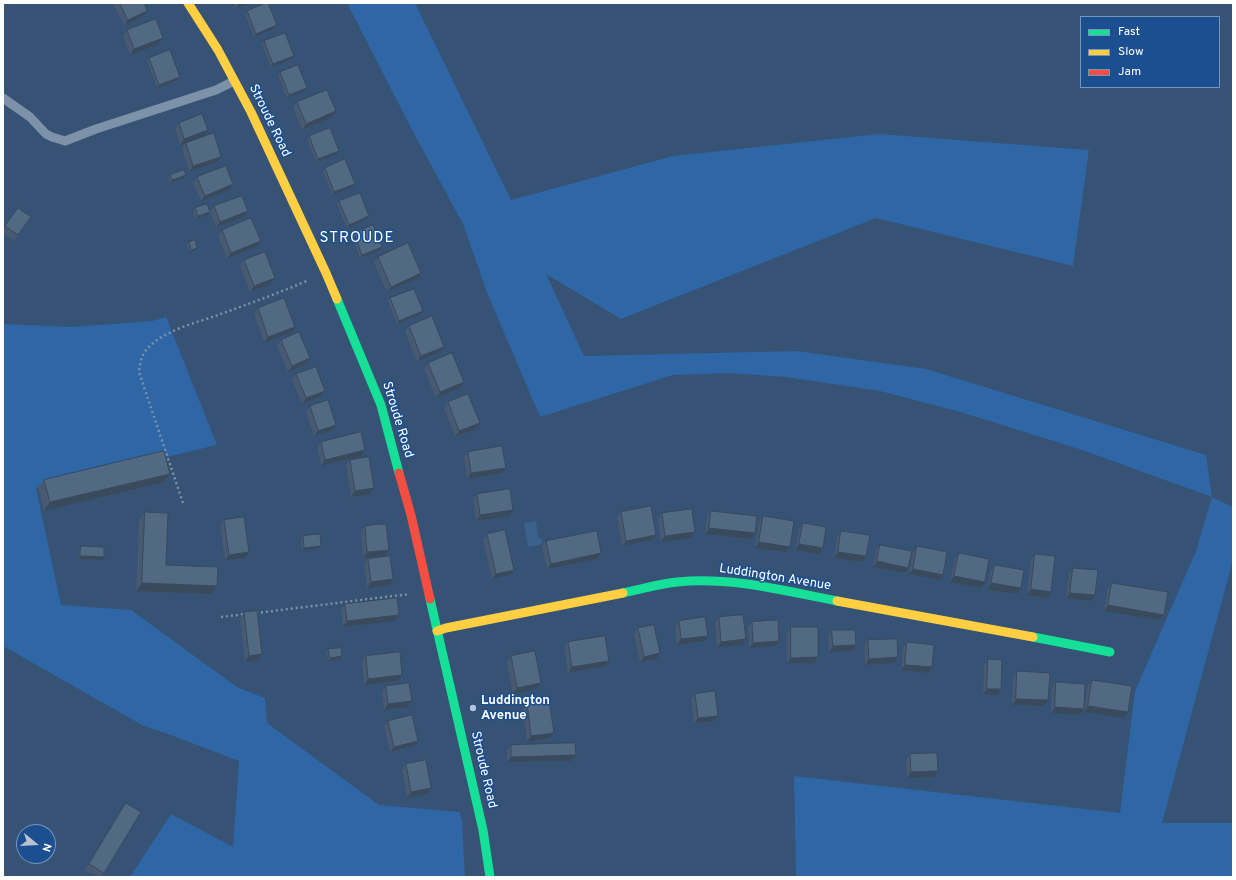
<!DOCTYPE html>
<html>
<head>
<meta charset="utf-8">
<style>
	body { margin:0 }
	#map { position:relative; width:1236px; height:880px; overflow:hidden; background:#365274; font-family:Overpass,sans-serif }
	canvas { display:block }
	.frame { position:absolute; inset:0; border:4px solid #fff; pointer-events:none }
	.legend { position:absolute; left:1080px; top:16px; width:140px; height:72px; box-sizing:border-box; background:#1b4f8f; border:1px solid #7695bc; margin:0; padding:5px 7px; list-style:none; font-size:12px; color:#fff }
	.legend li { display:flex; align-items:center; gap:8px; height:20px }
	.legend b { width:20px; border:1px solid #7695bc }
	.north { position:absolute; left:16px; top:824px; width:40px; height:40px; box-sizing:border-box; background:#1b4f8f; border:1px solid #7695bc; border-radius:50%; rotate:108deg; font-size:11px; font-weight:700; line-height:16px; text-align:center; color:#fff }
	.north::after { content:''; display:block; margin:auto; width:14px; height:18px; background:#b9c2ce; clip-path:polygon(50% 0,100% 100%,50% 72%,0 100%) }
</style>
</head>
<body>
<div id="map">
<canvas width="1236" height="880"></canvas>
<div class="frame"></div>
<ul class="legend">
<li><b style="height:5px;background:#16e098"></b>Fast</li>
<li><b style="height:5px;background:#ffcf43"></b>Slow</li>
<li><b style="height:5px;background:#f24e42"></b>Jam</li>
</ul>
<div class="north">N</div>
</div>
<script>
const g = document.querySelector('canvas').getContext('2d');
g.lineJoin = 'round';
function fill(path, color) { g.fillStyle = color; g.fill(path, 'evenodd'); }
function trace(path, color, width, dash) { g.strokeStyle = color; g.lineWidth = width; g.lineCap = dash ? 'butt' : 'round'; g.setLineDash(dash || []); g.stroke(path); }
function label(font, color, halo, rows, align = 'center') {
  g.font = font + ' Overpass,sans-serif'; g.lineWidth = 3; g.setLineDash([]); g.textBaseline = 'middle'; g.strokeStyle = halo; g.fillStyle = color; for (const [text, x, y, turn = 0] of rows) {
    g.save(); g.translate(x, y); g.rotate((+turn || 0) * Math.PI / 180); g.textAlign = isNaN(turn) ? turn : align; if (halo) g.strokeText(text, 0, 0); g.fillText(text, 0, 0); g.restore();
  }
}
fill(new Path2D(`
	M347,3H415L511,200L673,156L879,134L1089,150L1073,266L876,218L621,319L546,274L584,356L797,351L926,369L1206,455L1212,497L1233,507V560L1162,823H1233V877H796L794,776L1120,813L1135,691L1196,551L1212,497L1082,450L964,413L880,391L786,377L729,373L673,375L540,417L488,295L463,224L412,130Z
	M166,317L217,445L36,488L61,605L131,610L237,687L265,698L267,723L379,805L460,812L462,821L465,877H130L171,814L233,847L239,761L168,734L142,725L3,646V324L72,327L152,321Z`), '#2f66a5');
fill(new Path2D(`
	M536,521L538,537L541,538L543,541L540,545L528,547L524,523Z`), '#3b618d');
trace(new Path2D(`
	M183,503L139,372C140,362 142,353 149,347C165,330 196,323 218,315C248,304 279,293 309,280
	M256,613L410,594
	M221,617L245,614`), '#7d92a8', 2.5, [2, 3]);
trace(new Path2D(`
	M3,98L30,117L46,134L52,137L65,141L96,129L216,90L234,81`), '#7d92a8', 9);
trace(new Path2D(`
	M337,299L381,405L399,473
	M623,593C641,589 659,584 677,582C730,576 785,591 837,601
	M430,599L483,830L490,877
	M1033,637L1110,652`), '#16e098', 9);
trace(new Path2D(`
	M188,3L218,50L251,112L326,273L337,299
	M837,601L1033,637
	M437,631L446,628L623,593`), '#ffcf43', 9);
trace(new Path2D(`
	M399,473L411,515L430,599`), '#f24e42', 9);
fill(new Path2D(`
	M113,3H144L143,16L124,26Z
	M234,3H248L236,8Z
	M247,11L277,25L275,28L254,37L245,14Z
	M127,30L159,44L130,55L123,36Z
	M264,41L292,59L271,67L262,44Z
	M149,58L180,77L178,80L157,88L147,60Z
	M280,72L305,91L287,98L278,75Z
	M297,102L332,117L302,130L293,108Z
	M179,123L208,130L204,136L188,142L217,162L189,172L182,148L185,143L180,145L175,129Z
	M309,136L339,151L337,154L316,162L307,139Z
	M325,168L355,184L353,187L332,195L323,171Z
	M170,175H186L184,178L170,183L168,177Z
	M197,177L233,184L229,190L201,201L193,183Z
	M339,201L369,216L367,219L347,228L337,204Z
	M214,206L248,211L244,217L216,227L210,212L208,215L195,219L193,211L195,208L210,212Z
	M18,208L31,217L14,241L3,233V229Z
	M222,230L261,241L257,246L227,259L218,236Z
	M354,233L382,247L380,250L360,258L352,236Z
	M189,242L195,250L189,252L187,244Z
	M378,257L417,279L387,292L374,263Z
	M244,260L271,284L250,292L240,266Z
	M390,298L423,311L421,314L397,324L388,301Z
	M258,308L291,333L264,342L254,314Z
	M409,326L440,352L417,362L405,332Z
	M281,340L306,364L288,372L277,346Z
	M428,363L464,382L460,388L436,398L424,369Z
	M296,374L321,396L302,404L292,380Z
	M448,402L476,429L455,437L444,408Z
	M310,406L332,431L314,436L306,412Z
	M321,442L365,450L361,456L321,466L317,447Z
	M468,452L506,468L502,473L467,479L464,457Z
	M350,460L374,488L370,494L351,497L346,465Z
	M170,474L164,482L44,511L38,488L44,480Z
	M477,494L509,516L476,521L473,500Z
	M711,511L755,533L751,539L705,534L707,516Z
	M145,512L166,565L211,594L136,591L139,520Z
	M621,512L656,535L652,540L622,546L617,517Z
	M662,513L695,532L691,538L661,542L658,519Z
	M763,516L790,547L786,552L755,548L759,522Z
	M224,520L249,552L245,558L225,560L220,526Z
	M803,523L819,554L795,550L799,529Z
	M365,526L389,550L385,556L363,558L361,532Z
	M841,531L866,556L862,562L834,558L837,536Z
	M487,534L514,570L510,575L492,579L483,539Z
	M303,536L321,546L319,548L302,551L301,539Z
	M546,541L601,553L597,559L547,569L542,547Z
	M880,545L908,568L904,573L873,567L876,550Z
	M81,546L102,560L78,559L79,549Z
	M917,546L943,575L939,580L909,574L913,552Z
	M959,553L981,588L950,582L955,559Z
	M1035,554L1051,592L1047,598L1027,595L1031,559Z
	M368,559L389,585L367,588L364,565Z
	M995,565L1021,588L1017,594L987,589L991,570Z
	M1073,568L1091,601L1066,598L1069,573Z
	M1112,583L1164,615L1160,620L1104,611L1108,588Z
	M345,604L394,621L343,627L341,610Z
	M244,612L258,660L245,662L240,618Z
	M719,617L742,645L717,647L715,623Z
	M679,621L708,636L704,641L677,645L675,627Z
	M752,622L775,646L749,648L748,627Z
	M791,627L818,657L814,663H787V633Z
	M638,628L656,659L640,662L634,634Z
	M832,630L852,651L829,652L828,636Z
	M868,640L894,663L865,665L864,646Z
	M568,642L609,661L605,666L568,673L564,648Z
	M907,642L932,667L928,673L901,670L903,648Z
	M328,649L340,659L328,661L326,652Z
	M366,656L398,681L364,685L362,661Z
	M511,656L541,683L537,689L513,694L507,662Z
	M988,659L997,695L983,694L984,665Z
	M1017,671L1044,706L1012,705L1013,677Z
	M1092,680L1124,718L1084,712L1088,685Z
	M1056,682L1080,715L1051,713L1052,687Z
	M386,686L412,701L408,707L384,710L382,692Z
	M695,694L714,721L694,724L691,699Z
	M527,703L549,738L527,742L523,709Z
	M388,721L418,741L414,746L390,752L384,727Z
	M511,745L571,761L507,762V750Z
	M910,754L938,771L934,777L907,778L906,760Z
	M406,764L427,794L407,798L402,770Z
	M126,803L104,873L101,877H97L85,870Z`), '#475a72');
fill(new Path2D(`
	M239,3H248L236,8Z
	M147,11L143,16L124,26L128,20Z
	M277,25L275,28L254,37L256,34Z
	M163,38L159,44L130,55L134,49Z
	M294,56L292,59L271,67L273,64Z
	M180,77L178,80L157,88L159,85Z
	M307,88L305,91L287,98L289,95Z
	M336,111L332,117L302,130L306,124Z
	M208,130L204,136L180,145L184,139Z
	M339,151L337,154L316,162L318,159Z
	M221,157L217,162L189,172L193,166Z
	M186,175L184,178L170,183L172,180Z
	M233,184L229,190L201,201L205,196Z
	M355,184L353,187L332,195L334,192Z
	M248,211L244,217L216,227L220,222Z
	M210,212L208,215L195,219L198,216Z
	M369,216L367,219L347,228L349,225Z
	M261,241L257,246L227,259L231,253Z
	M382,247L380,250L360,258L362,255Z
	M197,248L195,250L189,252L191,250Z
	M421,273L417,279L387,292L391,287Z
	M275,278L271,284L250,292L254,286Z
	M423,311L421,314L397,324L399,321Z
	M295,327L291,333L264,342L268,337Z
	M444,347L440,352L417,362L421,356Z
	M310,358L306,364L288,372L292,366Z
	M464,382L460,388L436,398L440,392Z
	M325,391L321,396L302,404L306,398Z
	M480,423L476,429L455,437L459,431Z
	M336,425L332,431L314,436L318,431Z
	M365,450L361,456L321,466L325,460Z
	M506,468L502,473L467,479L471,473Z
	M170,474L164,482L44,511L50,502Z
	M374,488L370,494L351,497L355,491Z
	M513,510L509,516L476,521L480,515Z
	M709,528L755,533L751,539L705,534Z
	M695,532L691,538L661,542L665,536Z
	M656,535L652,540L622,546L626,541Z
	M759,542L790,547L786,552L755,548Z
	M799,544L823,548L819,554L795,550Z
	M321,546L319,548L302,551L304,548Z
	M389,550L385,556L363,558L367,552Z
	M249,552L245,558L225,560L229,555Z
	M838,552L866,556L862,562L834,558Z
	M601,553L597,559L547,569L551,564Z
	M80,556L104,557L102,560L78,559Z
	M877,561L908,568L904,573L873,567Z
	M913,569L943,575L939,580L909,574Z
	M514,570L510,575L492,579L496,574Z
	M954,576L985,582L981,588L950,582Z
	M393,579L389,585L367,588L371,582Z
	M142,583L217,586L211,594L136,591Z
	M991,583L1021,588L1017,594L987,589Z
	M1031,589L1051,592L1047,598L1027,595Z
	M1070,593L1095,595L1091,601L1066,598Z
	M1108,605L1164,615L1160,620L1104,611Z
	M399,615L394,621L343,627L347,621Z
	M708,636L704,641L677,645L681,639Z
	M746,639L742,645L717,647L721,642Z
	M779,641L775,646L749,648L753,643Z
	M856,645L852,651L829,652L833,646Z
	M660,653L656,659L640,662L644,657Z
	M262,654L258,660L245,662L249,656Z
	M342,656L340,659L328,661L330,658Z
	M818,657L814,663H787L791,658Z
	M898,657L894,663L865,665L869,659Z
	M609,661L605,666L568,673L572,667Z
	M905,665L932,667L928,673L901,670Z
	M402,675L398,681L364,685L368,679Z
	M541,683L537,689L513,694L517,688Z
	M987,689H1001L997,695L983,694Z
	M1016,699L1048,700L1044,706L1012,705Z
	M412,701L408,707L384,710L388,704Z
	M1088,706L1128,712L1124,718L1084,712Z
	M1055,707L1084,709L1080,715L1051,713Z
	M718,716L714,721L694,724L698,718Z
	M554,733L549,738L527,742L531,736Z
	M418,741L414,746L390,752L394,747Z
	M576,755L571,761L507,762L511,757Z
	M938,771L934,777L907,778L911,772Z
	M431,788L427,794L407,798L411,792Z`), '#394a5c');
const building = new Path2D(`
	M120,3H144L147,11L128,20Z
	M266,3H268L277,25L256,34L247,11Z
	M156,19L163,38L134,49L127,30Z
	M285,33L294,56L273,64L264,41Z
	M170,50L180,77L159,85L149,58Z
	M298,65L307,88L289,95L280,72Z
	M327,90L336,111L306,124L297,102Z
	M202,114L208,130L184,139L179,123Z
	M330,128L339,151L318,159L309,136Z
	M214,133L221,157L193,166L186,143Z
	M345,159L355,184L334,192L325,168Z
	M226,166L233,184L205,196L197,177Z
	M184,170L186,175L172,180L170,175Z
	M360,193L369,216L349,225L339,201Z
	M242,196L248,211L220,222L214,206Z
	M207,204L210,212L198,216L195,208Z
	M18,208L31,217L18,235L5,226Z
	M251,218L261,241L231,253L222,230Z
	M373,225L382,247L362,255L354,233Z
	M195,240L197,248L191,250L189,242Z
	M408,243L421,273L391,287L378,257Z
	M265,252L275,278L254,286L244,260Z
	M414,289L423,311L399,321L390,298Z
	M284,298L295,327L268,337L258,308Z
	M432,316L444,347L421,356L409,326Z
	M299,332L310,358L292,366L281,340Z
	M452,353L464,382L440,392L428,363Z
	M316,367L325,391L306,398L296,374Z
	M468,394L480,423L459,431L448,402Z
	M328,400L336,425L318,431L310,406Z
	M361,432L365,450L325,460L321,442Z
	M502,446L506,468L471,473L468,452Z
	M164,451L170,474L50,502L44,480Z
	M369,457L374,488L355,491L350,460Z
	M510,489L513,510L480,515L477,494Z
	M651,506L656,535L626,541L621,512Z
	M692,509L695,532L665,536L662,513Z
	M711,511L757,516L755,533L709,528Z
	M145,512L168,513L166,565L218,567L217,586L142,583Z
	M763,516L794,521L790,547L759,542Z
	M244,517L249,552L229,555L224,520Z
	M803,523L826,527L823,548L799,544Z
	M386,524L389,550L367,552L365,526Z
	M505,530L514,570L496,574L487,534Z
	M597,531L601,553L551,564L546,541Z
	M841,531L870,535L866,556L838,552Z
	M320,534L321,546L304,548L303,536Z
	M880,545L912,551L908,568L877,561Z
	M81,546L104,547V557L80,556Z
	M917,546L947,552L943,575L913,569Z
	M959,553L989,559L985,582L954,576Z
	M1035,554L1055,556L1051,592L1031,589Z
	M390,556L393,579L371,582L368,559Z
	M995,565L1024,570L1021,588L991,583Z
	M1073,568L1098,570L1095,595L1070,593Z
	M1112,583L1168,592L1164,615L1108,605Z
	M397,598L399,615L347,621L345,604Z
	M257,611L262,654L249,656L244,612Z
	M743,615L746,639L721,642L719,617Z
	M705,617L708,636L681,639L679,621Z
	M778,620L779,641L753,643L752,622Z
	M654,625L660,653L644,657L638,628Z
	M791,627H818V657L791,658Z
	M832,630H855L856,645L833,646Z
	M605,636L609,661L572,667L568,642Z
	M897,639L898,657L869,659L868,640Z
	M907,642L934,645L932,667L905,665Z
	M341,648L342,656L330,658L328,649Z
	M535,651L541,683L517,688L511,656Z
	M400,652L402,675L368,679L366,656Z
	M988,659L1002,660L1001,689H987Z
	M1017,671L1050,673L1048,700L1016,699Z
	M1092,680L1132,686L1128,712L1088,706Z
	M1056,682L1085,684L1084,709L1055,707Z
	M409,683L412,701L388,704L386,686Z
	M715,691L718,716L698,718L695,694Z
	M549,700L554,733L531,736L527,703Z
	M412,715L418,741L394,747L388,721Z
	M575,743L576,755L511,757V745Z
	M937,753L938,771L911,772L910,754Z
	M426,760L431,788L411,792L406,764Z
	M126,803L141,812L104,873L89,864Z`);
fill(building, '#526984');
trace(building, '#394a5c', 1);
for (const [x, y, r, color] of [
	[473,708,4,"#b9c2ce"]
]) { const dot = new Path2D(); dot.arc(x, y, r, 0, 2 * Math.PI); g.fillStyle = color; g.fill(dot); trace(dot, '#1b4f8f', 1.5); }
label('13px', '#fff', '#1b4f8f', [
	["Stroude Road",269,121,64],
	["Stroude Road",397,420,73],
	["Luddington Avenue",775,578,9],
	["Stroude Road",483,770,77]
]);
label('bold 13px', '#fff', '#1b4f8f', [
	["Luddington",481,701],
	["Avenue",481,716]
], 'left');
g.letterSpacing = '1px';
label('15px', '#fff', '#1b4f8f', [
	["STROUDE",357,239]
]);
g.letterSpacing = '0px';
</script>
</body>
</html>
